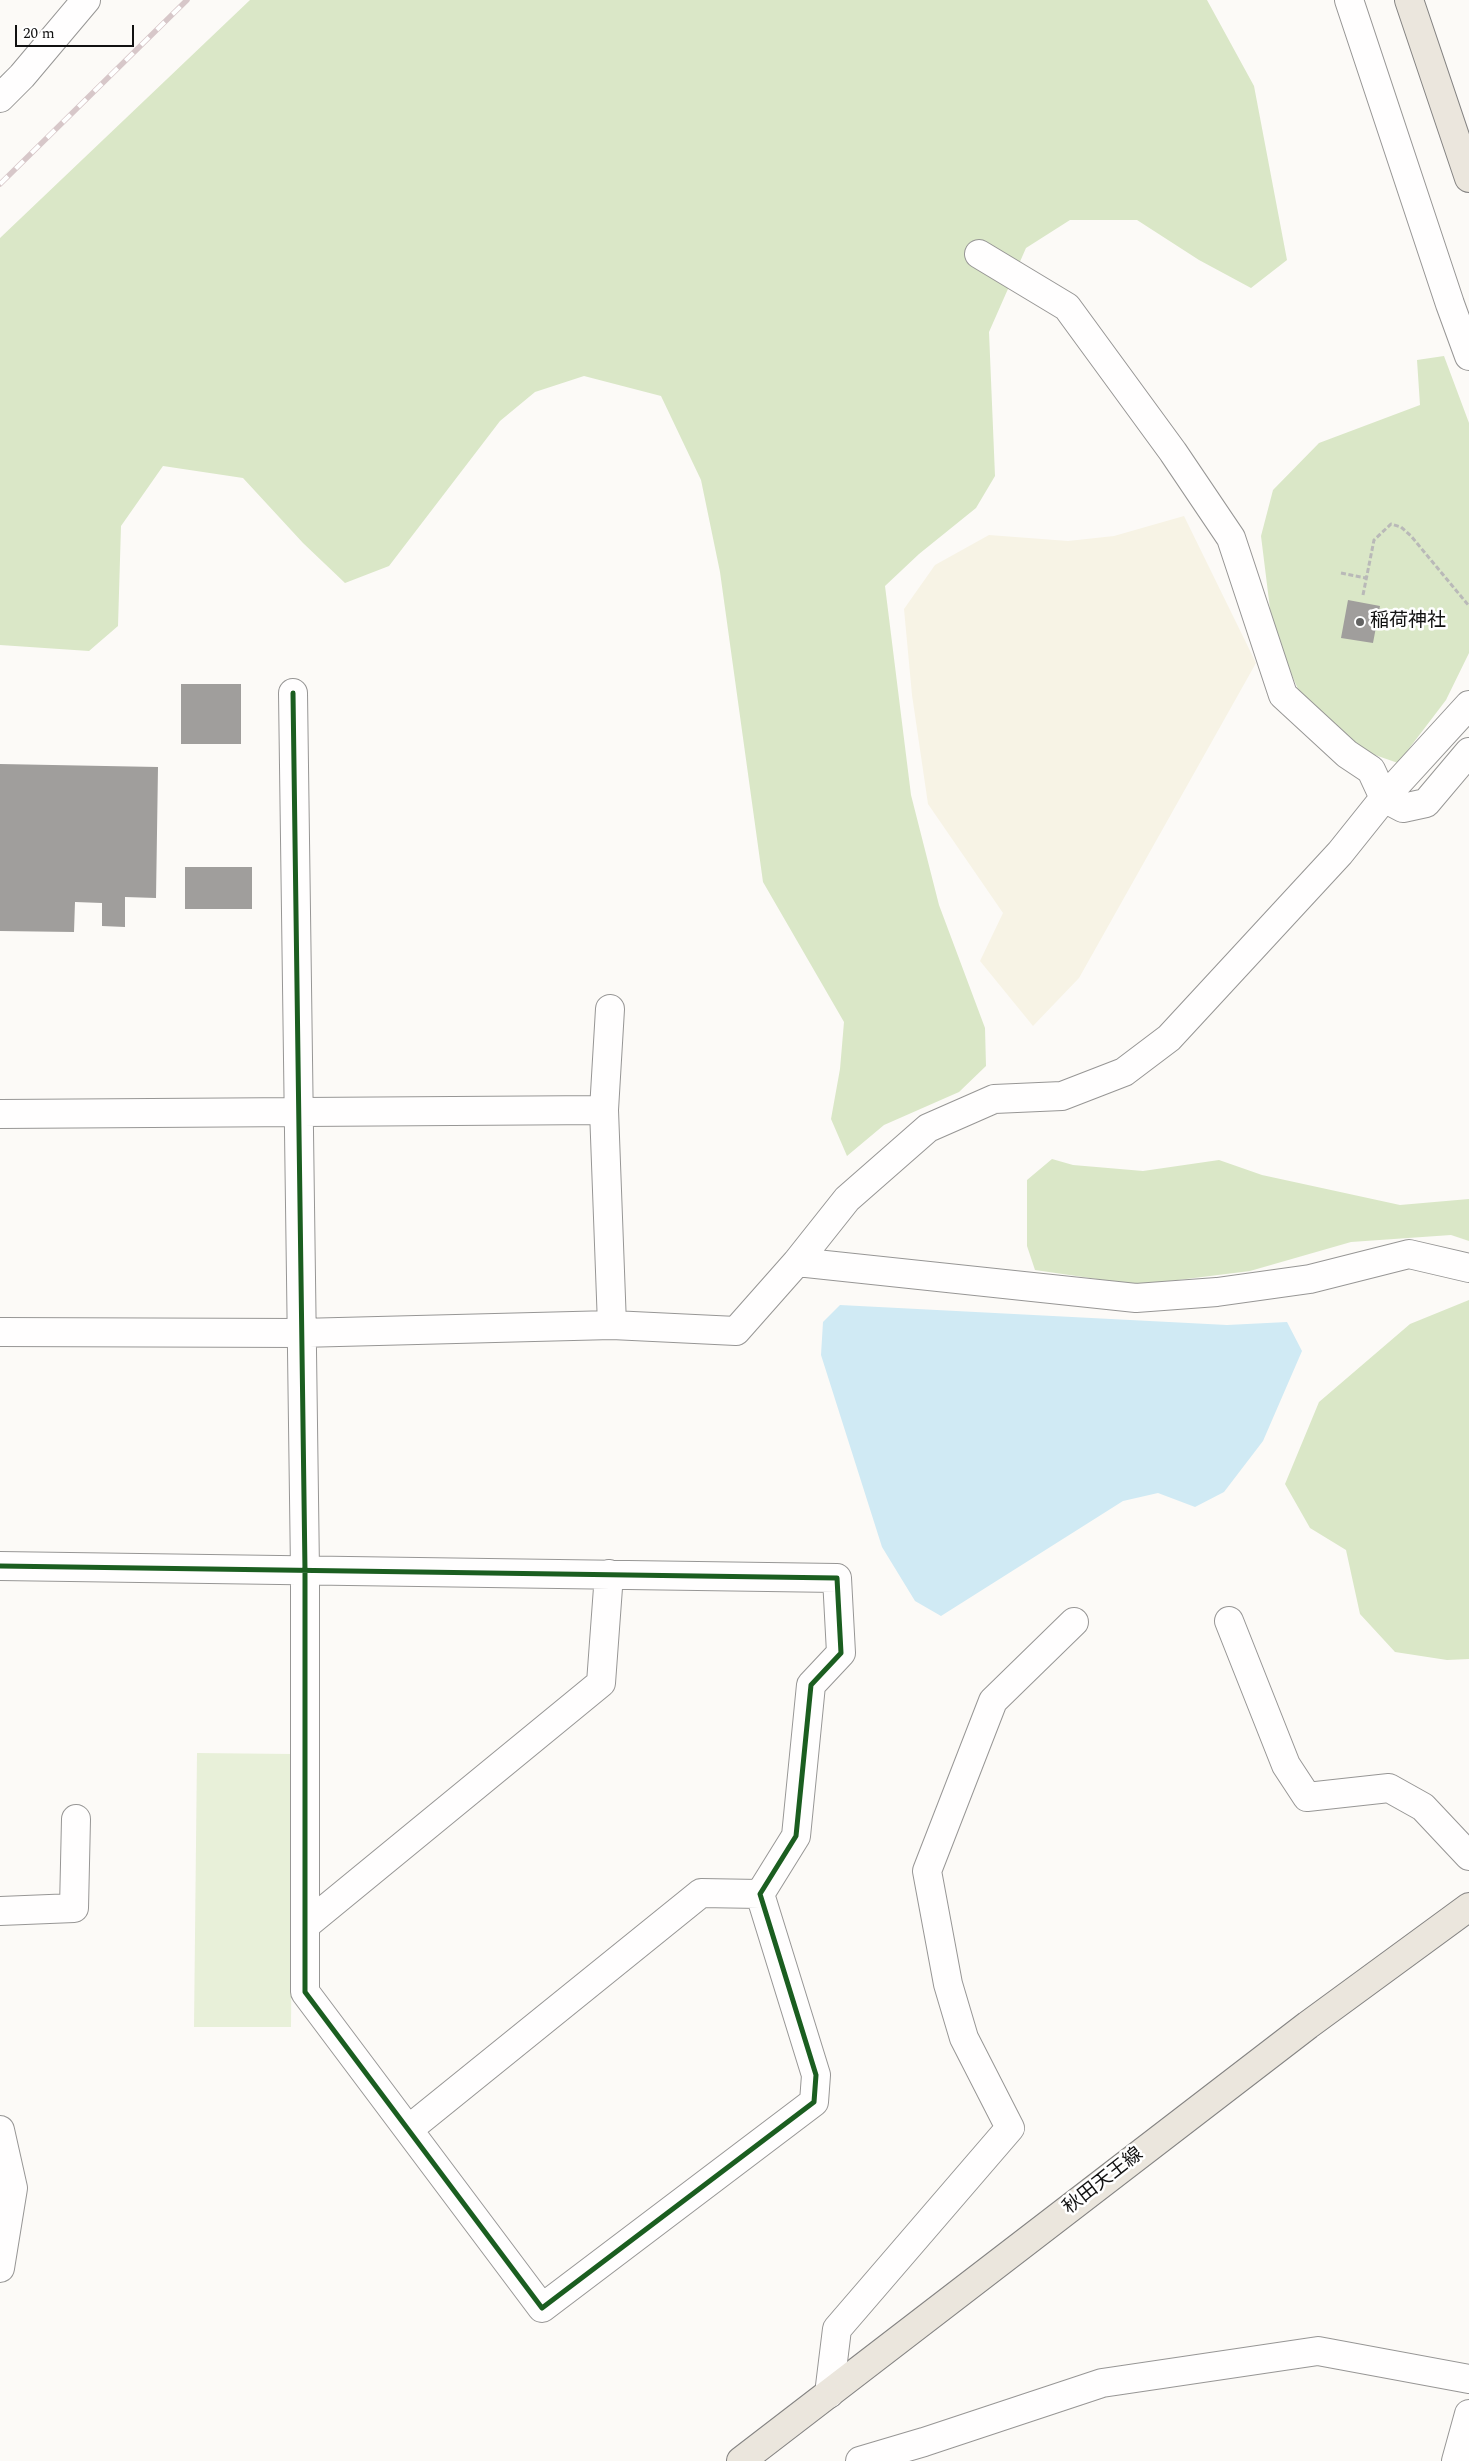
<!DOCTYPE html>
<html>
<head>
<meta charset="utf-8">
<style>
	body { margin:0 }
	#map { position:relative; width:1469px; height:2461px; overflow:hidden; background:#fcfaf7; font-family:Spectral,serif }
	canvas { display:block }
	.scale { position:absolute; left:15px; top:25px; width:119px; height:22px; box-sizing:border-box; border:2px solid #111; border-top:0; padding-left:6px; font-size:15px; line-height:18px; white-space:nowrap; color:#111; -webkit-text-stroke:4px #fff; paint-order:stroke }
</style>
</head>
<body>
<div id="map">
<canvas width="1469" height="2461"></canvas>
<div class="scale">20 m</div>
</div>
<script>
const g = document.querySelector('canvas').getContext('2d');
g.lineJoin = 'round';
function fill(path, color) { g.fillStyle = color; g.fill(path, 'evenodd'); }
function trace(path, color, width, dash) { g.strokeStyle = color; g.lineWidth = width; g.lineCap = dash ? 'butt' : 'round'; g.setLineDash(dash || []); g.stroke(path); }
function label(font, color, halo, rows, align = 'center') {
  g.font = font + ' Spectral,"Noto Sans JP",serif'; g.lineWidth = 5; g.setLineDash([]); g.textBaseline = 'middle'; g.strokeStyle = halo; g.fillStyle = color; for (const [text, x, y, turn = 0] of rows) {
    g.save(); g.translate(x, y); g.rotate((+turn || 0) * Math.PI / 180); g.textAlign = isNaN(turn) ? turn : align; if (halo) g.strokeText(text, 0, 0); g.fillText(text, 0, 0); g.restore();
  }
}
fill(new Path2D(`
	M1184,516L1256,663L1079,978L1033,1026L980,961L1003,913L928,804L912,695L904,609L935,565L989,535L1068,541L1114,536Z`), '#f7f3e5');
fill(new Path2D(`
	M197,1753L293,1754L291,2027H194Z`), '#e8f0d9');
fill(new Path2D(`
	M250,0H1207L1254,86L1287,260L1251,288L1199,260L1137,220H1070L1026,248L989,332L995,476L976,508L919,554L885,586L911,795L939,905L985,1028L986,1066L959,1092L884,1125L847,1156L831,1119L840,1069L844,1022L763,882L720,572L701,480L661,396L584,376L535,392L500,421L389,566L345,583L303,543L243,478L163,466L121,526L118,626L89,651L0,645V238Z
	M1444,356L1469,423V653L1446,700L1398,763L1349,746L1298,689L1273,633L1261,536L1273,490L1319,443L1420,405L1417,360Z
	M1052,1159L1073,1165L1143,1171L1219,1160L1262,1175L1400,1205L1469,1199V1241L1451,1235L1351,1242L1250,1271L1138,1285L1035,1270L1027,1246V1180Z
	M1469,1300V1659L1447,1660L1395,1652L1360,1614L1346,1550L1310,1528L1285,1484L1319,1402L1410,1324Z`), '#dae7c7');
fill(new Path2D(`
	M840,1305L1227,1325L1287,1322L1302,1351L1263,1441L1224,1492L1195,1507L1158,1493L1123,1501L941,1616L915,1601L882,1547L821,1355L823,1322Z`), '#d0eaf4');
fill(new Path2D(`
	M1348,600L1380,606L1373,643L1341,638Z
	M181,684H241V744H181Z
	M0,764L158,767L156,898L125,897V927L102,926V903L75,902L74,932L0,931Z
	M185,867H252V909H185Z`), '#a09e9c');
const minor = new Path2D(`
	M1349,0L1450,304L1469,356
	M0,98L22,76L86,0
	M979,254L1067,307L1173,452L1231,538L1283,695L1347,754L1371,770L1384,798L1403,808L1426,803L1469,752
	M604,1110L610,1009
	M0,1114L604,1110L612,1325
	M797,1262L1136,1298L1217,1292L1310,1279L1409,1254L1469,1268
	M0,1332L300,1333L612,1325L736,1331L797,1262L847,1199L928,1128L994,1099L1062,1096L1124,1072L1169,1038L1340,853L1384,798L1469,705
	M0,1566L837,1578L841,1653L811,1685L796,1836L760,1894L816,2075L814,2102L542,2308L305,1992V1570L293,693
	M1229,1621L1286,1765L1307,1797L1389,1788L1423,1807L1469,1856
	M0,1911L74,1908L76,1819
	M306,1925L601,1683L609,1574
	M409,2129L701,1893L760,1894
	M0,2130L13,2188L0,2268
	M829,2394L837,2329L1010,2128L964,2038L948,1984L927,1871L993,1701L1074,1622
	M860,2461L924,2442L1102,2383L1318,2351L1469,2379
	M1456,2461L1469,2414`);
const primary = new Path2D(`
	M1409,0L1469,178
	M741,2461L1308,2025L1469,1907`);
trace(minor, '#979695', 30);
trace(primary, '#848382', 30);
trace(new Path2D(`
	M1341,573L1366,578
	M1363,595L1374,540L1391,524L1401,527L1411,536L1469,606`), '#b9b9b8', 3, [5, 2.5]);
trace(minor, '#fffefe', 28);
trace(primary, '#ebe6dd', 28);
const rail = new Path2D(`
	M0,184L187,0`);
trace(rail, '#d7c7c9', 5.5);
trace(rail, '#fff', 4, [11]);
trace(new Path2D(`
	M0,1566L837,1578L841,1653L811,1685L796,1836L760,1894L816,2075L814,2102L542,2308L305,1992V1570L293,693`), '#1b5e20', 5);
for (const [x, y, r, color] of [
	[1360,622,5,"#636362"]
]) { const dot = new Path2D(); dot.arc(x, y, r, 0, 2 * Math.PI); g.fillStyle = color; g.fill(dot); trace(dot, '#fff', 2); }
label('19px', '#111', '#fff', [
	["稲荷神社",1370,622]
], 'left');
label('19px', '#111', '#fff', [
	["秋田天王線",1104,2182,-38]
]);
</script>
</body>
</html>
